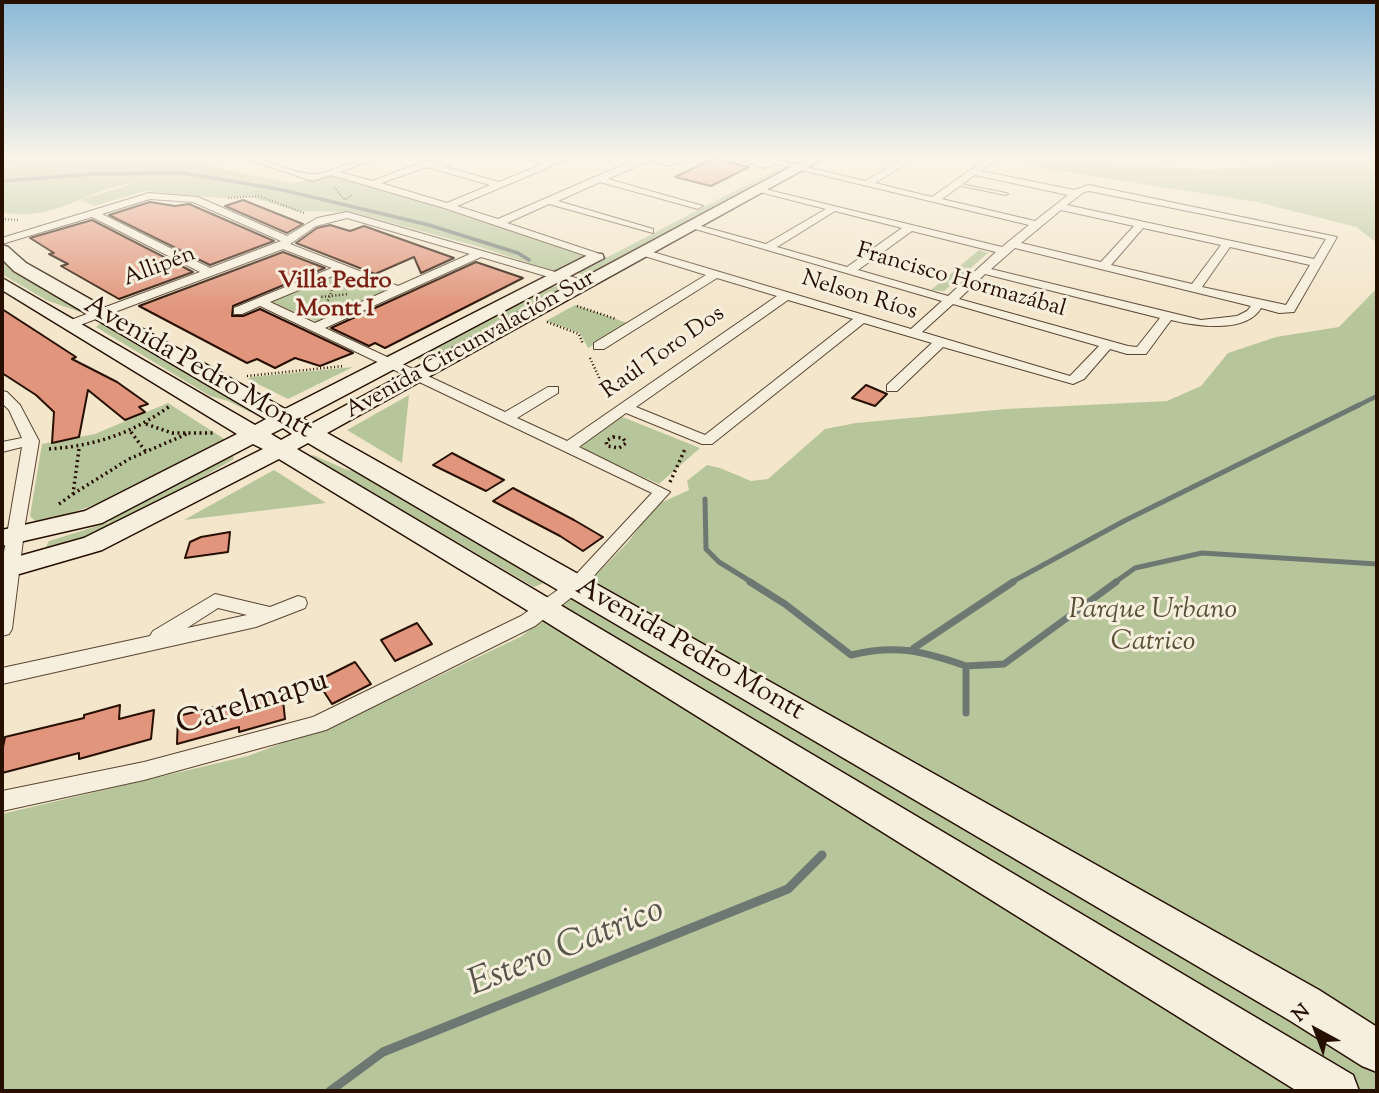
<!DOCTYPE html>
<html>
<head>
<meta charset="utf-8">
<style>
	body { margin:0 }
	#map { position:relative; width:1379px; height:1093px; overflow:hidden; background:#f3e6cb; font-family:"Sorts Mill Goudy",serif }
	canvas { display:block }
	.frame { position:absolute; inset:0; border:4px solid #270f00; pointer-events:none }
	.north { position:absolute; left:1281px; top:995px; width:70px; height:70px; -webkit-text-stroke:5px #f7efdd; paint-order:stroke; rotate:319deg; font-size:19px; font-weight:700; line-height:28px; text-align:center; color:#270f00 }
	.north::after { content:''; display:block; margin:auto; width:24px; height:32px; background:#270f00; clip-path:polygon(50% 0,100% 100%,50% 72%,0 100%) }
</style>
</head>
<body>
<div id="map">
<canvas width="1379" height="1093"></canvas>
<div class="frame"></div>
<div class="north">N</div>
</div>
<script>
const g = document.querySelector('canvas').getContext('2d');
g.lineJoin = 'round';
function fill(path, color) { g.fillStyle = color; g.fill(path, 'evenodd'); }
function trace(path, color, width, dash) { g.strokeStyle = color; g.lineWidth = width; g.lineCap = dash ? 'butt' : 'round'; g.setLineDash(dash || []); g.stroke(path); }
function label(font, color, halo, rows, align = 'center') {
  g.font = font + ' "Sorts Mill Goudy",serif'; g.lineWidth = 6; g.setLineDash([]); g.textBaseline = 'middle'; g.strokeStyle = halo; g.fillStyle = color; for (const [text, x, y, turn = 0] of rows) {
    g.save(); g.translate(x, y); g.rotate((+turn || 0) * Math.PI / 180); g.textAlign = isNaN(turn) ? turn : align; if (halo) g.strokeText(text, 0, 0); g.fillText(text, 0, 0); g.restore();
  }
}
fill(new Path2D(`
	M66,157H188L231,171L291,183L330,176L394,193L589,257L559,273L480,247L351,212L296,211L251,197L221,198L145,191L94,206L80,200L135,183C83,189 57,223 2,212V160Z
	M1071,157C1114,163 1247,181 1278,157H1377V243L1356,227L1257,202L1028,166L1037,160Z
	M779,168L783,169L750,186V189L587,275L580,274L579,272Z
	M979,250L988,253L944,291L931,290Z
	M2,260L11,270L86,312L83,313L46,300L2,274Z
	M339,271L387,291L318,322L272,302L273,299Z
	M558,286L563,289L428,360L417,359V357L552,287Z
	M1377,288V1091H2V814L248,756L335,723L405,692L522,636L599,572L629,541L656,505L689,490L687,481L707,465L720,468L751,481L768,479L825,429L856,423L1006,409L1167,401L1201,386L1228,353L1276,337L1339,327Z
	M575,305L630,324L588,348L580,333L546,321Z
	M101,323H105L255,410L250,412L228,401L210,396L96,327Z
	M353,367L288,399L248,379L251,377Z
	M409,395L402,463L347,430Z
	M168,403L226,440C165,470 103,511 35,521L30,516L42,444L95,434Z
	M620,416L700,448L659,484L584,451L581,443Z
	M232,454L234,459L203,477L202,483L107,533L45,549L49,541L110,522V515Z
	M313,455L345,469L372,475L544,579V583L534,587L358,484L307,458Z
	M274,470L326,503L184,520Z`), '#b7c69a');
trace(new Path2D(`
	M1374,157L1372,161L1377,168
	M2,181L92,174L184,173L283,190L429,225L518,253L529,260`), '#6e7872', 3.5);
trace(new Path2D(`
	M1355,407L1377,396`), '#6e7872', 4.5);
trace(new Path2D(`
	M705,499L706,549L719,562L753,583
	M1010,583L1124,521L1359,405
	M1114,583L1135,568L1202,553L1377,564`), '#6e7872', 5);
trace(new Path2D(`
	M750,582L785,604L851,655C896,644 923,651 966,666
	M914,648L1013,582
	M966,713V666L1004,664L1116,582`), '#6e7872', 7);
trace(new Path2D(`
	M330,1091L383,1052L788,889L822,855`), '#6e7872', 9);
const building = new Path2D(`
	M714,158L749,167L711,186L675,177Z
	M243,200L303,224L287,233L225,206Z
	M150,202L175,206L189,204L274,241L210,265L109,215Z
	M92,220L193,272L119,299L61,266L68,264L49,254L54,253L30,238Z
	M330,225L350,231L364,226L454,258L421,273L414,257L375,274L296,243L317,228Z
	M283,252L325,268L233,306L232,316H243L260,309L353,353L320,366L295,358L275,368L257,359L247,363L139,306Z
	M476,262L523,278L385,348L375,343L369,346L331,328Z
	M2,309L76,357L72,359L117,382L148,404L139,407L145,412L125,420L88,390L79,437L52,443L54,412L36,395L2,373Z
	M866,385L887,394L875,406L852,398Z
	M452,453L471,463L504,480L486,491L433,465Z
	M513,488L574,520L603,537L583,551L560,536L493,501Z
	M230,532L228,552L185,558L190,542L201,537Z
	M417,623L432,644L395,661L381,640Z
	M355,662L371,684L332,704L317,681Z
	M282,691L285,719L239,732V727L177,744L178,716Z
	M120,705L119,719L154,710L151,739L79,759V753L2,773V752L5,737L84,718V715Z`);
fill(building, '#e1957c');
trace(building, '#270f00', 2);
const service = new Path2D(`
	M955,183L1006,193L1008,194L1006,195L957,185H955Z`);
const minor = new Path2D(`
	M240,157C265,157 285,171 310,174C326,176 357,157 379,157L340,172L372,181L436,157H449L435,164L499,182L543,164L521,157L551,161L560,157H573L457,206L498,219L641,157H648V161L608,179L703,206L698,209L600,182L558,201L653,229V233L549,204L507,223L603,255V259L599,260L444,208L331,175L312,181ZM427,167L490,185L447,203L381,183Z
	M906,157H917L875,183L932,197L989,157H999L981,171L1074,190L1089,185L1337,237L1294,312L1279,313L1261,308C1246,334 1195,326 1171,320L1146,354H1127L1110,349L1084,379L1073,384L943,347L897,391H887V385L932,343L864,323L712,444H702L626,413L579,447L670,492L581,590L535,626L326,730L144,780L2,811V791L144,762L313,717L521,616L569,582L652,493L260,306L242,314H234V308L332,268L283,249L72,328L68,327V321L200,272L92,217L2,244V238L149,193L198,197L287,236L317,218L347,212L590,282V286L586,288L481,257L325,328L505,412L548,387H558V393L517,418L567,441L777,296L717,278L604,349H594V343L706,275L638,254V250H646L911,329L942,301L685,226L690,223L766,244L826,209L756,191V187L1002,247L1029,225L772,163L777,160L865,181ZM975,175L1068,195L1035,221L942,199ZM1089,191L1326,239L1314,259L1067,205L1084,192ZM150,199L193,202L281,241L210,268L102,214ZM1061,210L1134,226L1101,262L1021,243ZM835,211L902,228L847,267L777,247ZM347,218L470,254L398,286L290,244L316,226ZM1143,228L1221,245L1192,284L1111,265ZM912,231L996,252L948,296L858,270ZM1230,247L1310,265L1286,305L1202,287ZM1015,248L1251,306L1247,311L1237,316L1201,320L991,269ZM342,272L388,290L315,323L270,302ZM985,274L1160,318L1137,347L1128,346L959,299ZM788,300L853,319L705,435L636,407ZM953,304L1099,346L1070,376L922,332Z
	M2,391L7,392L20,405L39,441L25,524L12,629L9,634L2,636V564L22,447L2,452V442L22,438L9,410L2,403Z
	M215,594L270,607L298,596L305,598L307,603L305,608L256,627L2,684V668L150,636L153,631ZM218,608L247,615L187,628Z`);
const tertiary = new Path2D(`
	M632,157H691L668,166Z
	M731,157L777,159L783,163L764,168Z`);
const secondary = new Path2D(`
	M809,157H826L327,433L1319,990L1377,1027V1072L1362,1066L1289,1020L308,443L297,449L1353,1075L1359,1091H1297L535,615L279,459L102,550L2,579V561L84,538L263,449L253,444L102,523L2,546V530L85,511L237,434L2,290V278L255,425L266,419L14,271L2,259V245L8,247L26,263L285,409L590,254H602L604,258L302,418L311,424ZM283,428L292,434L281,440L271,434Z`);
trace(service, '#5a4533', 2);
trace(minor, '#5a4533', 2);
trace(tertiary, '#5a4533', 2);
trace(secondary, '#270f00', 3);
trace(new Path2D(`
	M6,157L12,160L21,157
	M334,187L345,200L353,194
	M228,198L259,196L304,213
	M2,219L18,220`), '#270f00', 2, [1, 2]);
trace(new Path2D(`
	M311,298L349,294
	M577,306L616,319
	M325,307L333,288
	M547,322L579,334L583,344
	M590,358L610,401
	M247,376L344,366`), '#270f00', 2.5, [1, 2.5]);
trace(new Path2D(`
	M146,424L172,433H213
	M131,432L146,452
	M613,437L623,438L626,443L619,448L607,446L606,441Z
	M49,449C95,446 133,433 170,406
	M670,482L685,449
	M73,494L129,459L189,433
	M59,504L73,494L79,449`), '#270f00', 3.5, [2, 3.5]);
fill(service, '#f7efdd');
fill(minor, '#f7efdd');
fill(tertiary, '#f7efdd');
fill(secondary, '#f7efdd');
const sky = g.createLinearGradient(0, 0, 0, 310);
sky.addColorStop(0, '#8ab8d7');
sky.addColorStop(0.51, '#faf4e8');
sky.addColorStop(1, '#faf4e800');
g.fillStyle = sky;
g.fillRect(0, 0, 1379, 310);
label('23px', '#270f00', '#f7efdd', [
	["Allipén",160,268,-21],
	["Francisco Hormazábal",961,282,16],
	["Nelson Ríos",859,297,17],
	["Avenida Circunvalación Sur",471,346,-29],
	["Raúl Toro Dos",664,354,-35]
]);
label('bold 24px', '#7a1f14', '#f7efdd', [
	["Villa Pedro",335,283],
	["Montt I",335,311]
]);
label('28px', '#270f00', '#f7efdd', [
	["Avenida Pedro Montt",197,369,30],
	["Avenida Pedro Montt",689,651,30]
]);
label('italic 28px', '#594f36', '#f7efdd', [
	["Parque Urbano",1153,612],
	["Catrico",1153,644]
]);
label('33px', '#270f00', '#f7efdd', [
	["Carelmapu",253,705,-17]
]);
label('italic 37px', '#56554c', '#f7efdd', [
	["Estero Catrico",567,950,-22]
]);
</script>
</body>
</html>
